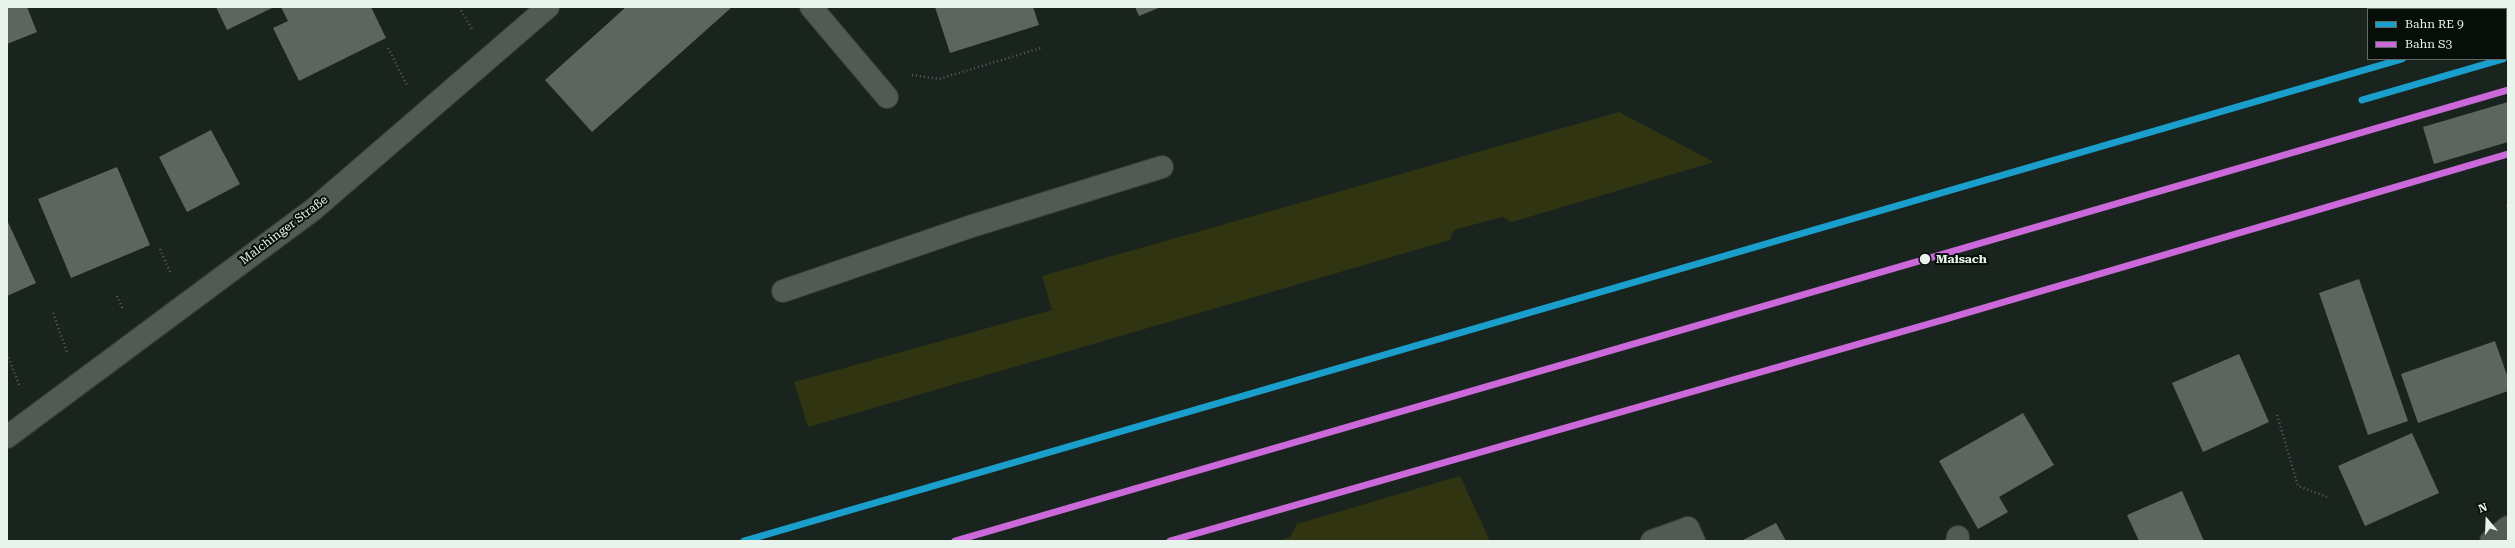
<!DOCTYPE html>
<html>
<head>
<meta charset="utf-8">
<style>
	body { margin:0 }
	#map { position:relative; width:2515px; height:548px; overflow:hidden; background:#1a241e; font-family:"Roboto Serif",serif }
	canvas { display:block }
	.frame { position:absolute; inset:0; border:8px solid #e7f3eb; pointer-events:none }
	.legend { position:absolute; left:2367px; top:8px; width:140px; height:52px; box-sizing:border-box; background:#070e0a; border:1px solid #616a64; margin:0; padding:5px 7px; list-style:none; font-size:12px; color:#e7f3eb }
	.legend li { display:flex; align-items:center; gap:8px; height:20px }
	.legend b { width:20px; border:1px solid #616a64 }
	.north { position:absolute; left:2467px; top:500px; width:40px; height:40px; -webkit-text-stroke:3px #070e0a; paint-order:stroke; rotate:341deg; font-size:11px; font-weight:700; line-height:16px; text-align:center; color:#e7f3eb }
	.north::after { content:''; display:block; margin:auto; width:14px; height:18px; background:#e7f3eb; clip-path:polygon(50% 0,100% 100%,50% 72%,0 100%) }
</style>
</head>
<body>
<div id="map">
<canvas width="2515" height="548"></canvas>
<div class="frame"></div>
<ul class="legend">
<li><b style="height:5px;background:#1a9fcc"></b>Bahn RE 9</li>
<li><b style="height:5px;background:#cb69db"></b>Bahn S3</li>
</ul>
<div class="north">N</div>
</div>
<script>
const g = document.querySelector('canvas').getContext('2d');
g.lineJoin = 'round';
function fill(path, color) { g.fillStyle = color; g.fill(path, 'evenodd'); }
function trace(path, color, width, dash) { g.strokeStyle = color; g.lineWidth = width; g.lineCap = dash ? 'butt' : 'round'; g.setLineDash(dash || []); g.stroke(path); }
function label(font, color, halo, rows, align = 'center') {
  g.font = font + ' "Roboto Serif",serif'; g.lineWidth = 4; g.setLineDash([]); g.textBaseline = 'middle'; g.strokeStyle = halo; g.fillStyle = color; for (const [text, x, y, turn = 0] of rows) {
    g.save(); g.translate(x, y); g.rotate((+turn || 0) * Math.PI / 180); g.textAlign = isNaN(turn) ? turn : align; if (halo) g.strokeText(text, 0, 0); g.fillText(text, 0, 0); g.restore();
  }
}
fill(new Path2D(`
	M1619,112L1714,162L1512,222L1502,217L1454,230L1450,240L808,427L794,382L1052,310L1042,276Z
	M1460,476L1490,541H1278L1290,537L1297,524Z`), '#303411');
fill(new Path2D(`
	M7,7H27L37,32L7,44Z
	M216,7H272V8L227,30Z
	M281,7H371L386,38L299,81L273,28L288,21Z
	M626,7H732L592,132L545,80Z
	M935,7H1033L1039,25L950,53Z
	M1135,7H1161L1139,16Z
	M2508,102V142L2434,164L2423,127Z
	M211,130L240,184L187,212L159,157Z
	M117,167L150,245L71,278L38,199Z
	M7,220L36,283L7,296Z
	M2359,279L2408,421L2368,435L2319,293Z
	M2495,341L2508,378V391L2418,423L2401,374Z
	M2239,354L2269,422L2203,452L2172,383Z
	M2023,413L2054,465L1999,497L2008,512L1978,529L1939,461Z
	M2412,433L2439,493L2365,526L2338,466Z
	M2182,491L2204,541H2139L2127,515Z
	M1776,523L1786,541H1741Z`), '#5e655f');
const lane = new Path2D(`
	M783,291L972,226L1162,167
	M1652,541L1688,528
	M1957,541L1958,537`);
const street = new Path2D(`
	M811,7L887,97
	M7,437L314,209L548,7
	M1688,528L1694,541
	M2491,541L2508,527`);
trace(lane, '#373e39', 24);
trace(street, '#373e39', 24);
trace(new Path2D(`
	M459,7L472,29
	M388,48L407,85
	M912,75L939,79L1041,48
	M2507,205L2508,207
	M160,249L171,274
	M117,296L123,310
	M53,313L67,352
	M7,354L20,387
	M2277,415L2298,486L2327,497`), '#575e5a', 2.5, [1, 3]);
trace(lane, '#525a55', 22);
trace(street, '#525a55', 22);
trace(new Path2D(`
	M2362,100L2503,59
	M744,541L2402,59`), '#1a9fcc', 7);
trace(new Path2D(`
	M955,541L2508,90
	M1170,541L1946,319L2508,154`), '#cb69db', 7);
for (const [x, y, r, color] of [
	[1925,259,6,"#e7f3eb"]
]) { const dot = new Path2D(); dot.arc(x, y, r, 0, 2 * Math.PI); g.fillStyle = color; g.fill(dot); trace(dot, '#070e0a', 1.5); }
label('12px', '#e7f3eb', '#070e0a', [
	["Malchinger Straße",284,230,-37]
]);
label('bold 12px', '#e7f3eb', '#070e0a', [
	["Maisach",1936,259]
], 'left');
</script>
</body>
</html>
